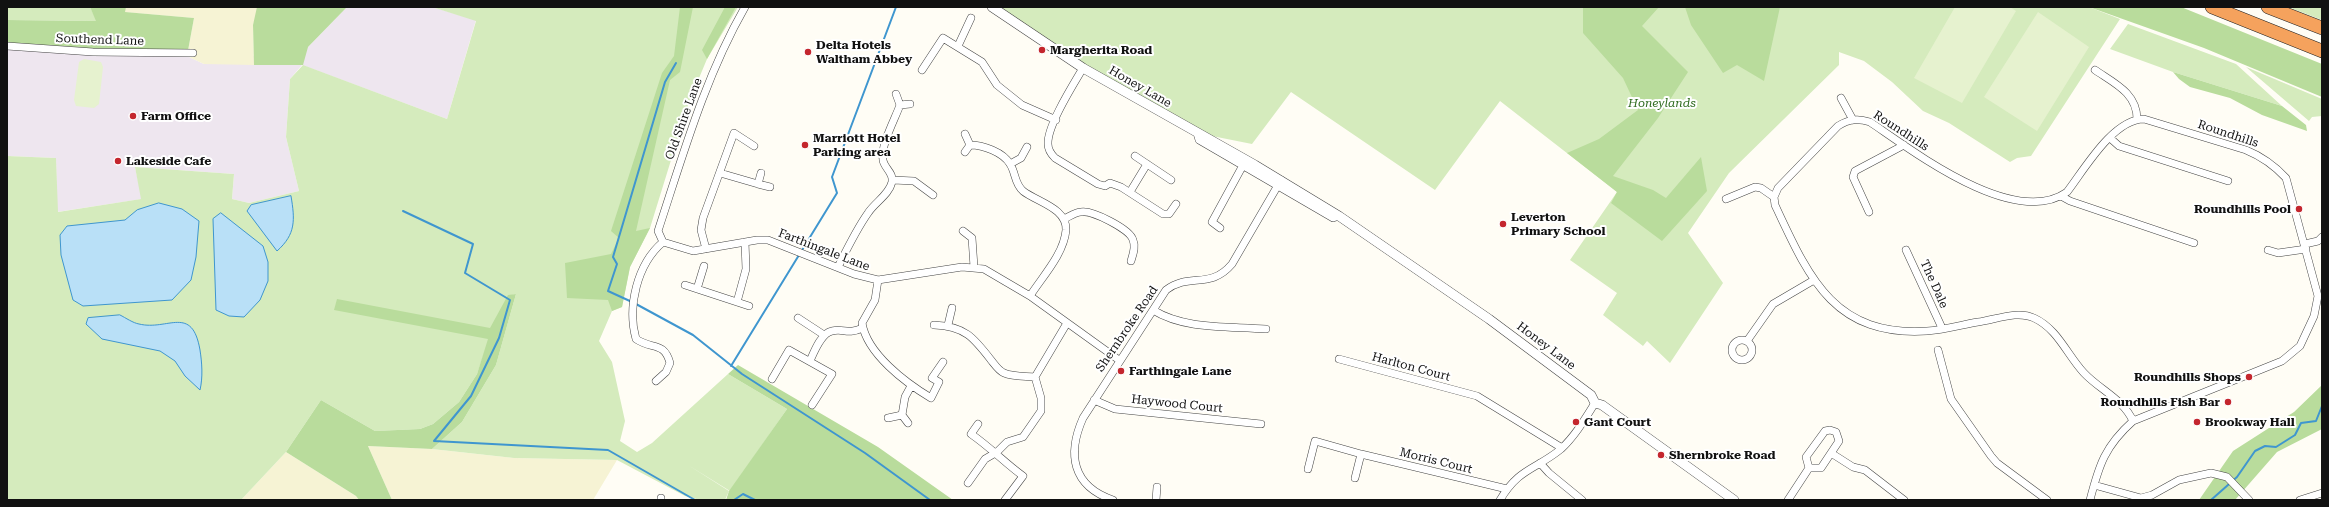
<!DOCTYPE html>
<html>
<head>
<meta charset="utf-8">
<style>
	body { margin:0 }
	#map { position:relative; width:2329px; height:507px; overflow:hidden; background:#fffdf5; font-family:"Roboto Serif",serif }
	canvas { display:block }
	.frame { position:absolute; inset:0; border:8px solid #111; pointer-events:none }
</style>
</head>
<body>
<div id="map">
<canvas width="2329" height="507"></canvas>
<div class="frame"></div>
</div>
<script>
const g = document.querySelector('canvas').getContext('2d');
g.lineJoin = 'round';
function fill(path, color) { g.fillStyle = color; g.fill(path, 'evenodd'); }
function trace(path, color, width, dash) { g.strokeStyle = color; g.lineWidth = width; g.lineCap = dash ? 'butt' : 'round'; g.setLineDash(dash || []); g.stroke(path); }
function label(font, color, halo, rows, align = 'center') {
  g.font = font + ' "Roboto Serif",serif'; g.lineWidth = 4; g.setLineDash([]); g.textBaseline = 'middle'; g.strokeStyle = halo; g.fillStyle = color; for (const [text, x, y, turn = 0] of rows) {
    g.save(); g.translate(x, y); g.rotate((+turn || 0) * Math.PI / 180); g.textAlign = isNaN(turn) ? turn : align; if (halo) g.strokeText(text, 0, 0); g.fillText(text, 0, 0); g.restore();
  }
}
fill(new Path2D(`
	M347,7H432L476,20L447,119L302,65L290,79L286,137L299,191L249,203L232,199L234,174L135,167L142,199L57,212L56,158L7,156V49L187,56L204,64L308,47Z`), '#eee6ef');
fill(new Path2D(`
	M126,7H259L253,25L254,65L204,64L187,56L194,18L124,12Z
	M368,446L432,449L514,458L617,460L593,500H392Z
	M286,452L356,496L359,500H241Z`), '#f6f3d4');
fill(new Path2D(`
	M7,7H90L97,21L7,20Z
	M432,7H738L707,59L689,102L650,228L630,267L622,307L612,311L599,341L612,362L625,421L620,441L637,452L652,443L728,374L787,409L730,491L688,465L729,491L725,500H700L685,496L617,460L514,458L432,449L462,422L496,365L516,294L508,296L489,339L477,374L459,402L433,424L420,429L375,431L321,400L286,452L241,500H7V156L56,158L58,212L141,199L135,167L234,174L232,199L249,203L299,191L286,137L290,79L303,65L447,119L476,21Z
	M988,7H2089L2120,19L2031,156L2017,158L2010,162L1949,123L1923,111L1892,82L1864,61L1839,52V65L1729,173L1688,233L1723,283L1670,363L1647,341L1643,346L1603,315L1617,293L1570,260L1617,192L1500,101L1435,190L1291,92L1252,144L1197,133Z
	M2288,7H2322V20Z
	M2128,24L2236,64L2282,106L2173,72L2110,49Z
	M2246,67L2322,99V116L2312,117L2309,121Z`), '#d5ebbd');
fill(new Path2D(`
	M90,7H126L125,12L194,18L187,56L7,49V20L96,21Z
	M257,7H347L308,47L303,65H254L253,25Z
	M680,7H693L680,72L670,80L636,231L650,228L630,267L622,307L612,311L608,300L567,298L565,263L611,254L619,238L611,231L662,73L674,56Z
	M725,7H736L707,59L702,50Z
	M1583,7H1659L1642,26L1688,72L1658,118L1613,176L1653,190L1666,198L1701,157L1707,191L1662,241L1611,203L1617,192L1567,153L1599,139L1638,110L1623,78L1583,33Z
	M1685,7H1780L1764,81L1737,65L1723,73L1691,25Z
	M2089,7H2181L2322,64V97L2204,48Z
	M2173,72L2282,106L2306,125L2307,131L2262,115L2230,98L2190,87L2179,79Z
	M516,294L496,365L462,422L432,449L368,446L392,500H359L356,496L286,452L321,400L375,431L420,429L433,424L459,402L477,374L488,339L334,310L337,299L490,328L508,295Z
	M738,365L878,447L953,500H726L729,491L787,409L728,374Z
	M2322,385V429L2277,452L2235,500H2199L2233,451L2294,412Z`), '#b9dc9c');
fill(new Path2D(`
	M1955,7H2010L2016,11L1962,103L1914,78Z
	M2038,12L2089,47L2037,131L1984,97Z
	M84,59L101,62L103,67L99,104L94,108L76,106L74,100L79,62Z`), '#e6f2cf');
const water = new Path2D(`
	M291,196C295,220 296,234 277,251L247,211L251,205Z
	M159,203L182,209L199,221L196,257L191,280L172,300L83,306L73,300L61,255L60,235L67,226L125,220L137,210Z
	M221,213L263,246L268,262V281L260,300L244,317L229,316L216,310L213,219Z
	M120,315C126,318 133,323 139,324C168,331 192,304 200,350C202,363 203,377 200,390L185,376L175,361L160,351L102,339L86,324L88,318Z`);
fill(water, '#b9e0f7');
trace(water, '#3f96cf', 1);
trace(new Path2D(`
	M403,211L473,244L465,273L510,300L499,338L471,396L434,441L608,450L695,500
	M632,302L608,291L617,264L613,257L665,82L676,63
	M636,304L693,335L742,374L865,453L930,500
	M731,366L837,193L832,177L896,7
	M734,500L743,494L755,500
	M2211,500L2237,477L2255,451L2265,446L2276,447L2295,435L2301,423L2316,421L2322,406`), '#3f96cf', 2);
const minor = new Path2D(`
	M7,46L93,52L193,53
	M958,46L971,18
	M1083,68C1073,85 1047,126 1048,144C1048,150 1051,154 1055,158L1098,184L1105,186L1110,183L1121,187L1163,214H1169L1176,204
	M922,70L943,38L982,62L997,85L1022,105L1056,120
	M2095,70C2114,83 2137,93 2137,119
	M896,94L900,105L910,104
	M1841,98L1853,120
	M1197,133L1199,140L1333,218L1339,216
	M965,134L970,145L965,152
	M2110,138L2119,146L2228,181
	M970,145C983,145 1003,152 1010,164C1016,173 1014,183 1023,191C1037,202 1067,208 1066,230C1064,254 1042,277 1030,296
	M1135,156L1171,180
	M1010,164L1021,158L1027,147
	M720,173L758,184L761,173
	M893,180L914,181L933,195
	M758,184L770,187
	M1130,192L1147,164
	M2061,196L2070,201L2194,243
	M1726,199L1755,187L1761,188L1774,197
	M1869,212L1853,177L1855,171L1904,145
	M1064,219C1069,217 1075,212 1081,212C1092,210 1130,229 1133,240C1136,247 1133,254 1131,261
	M1220,228L1212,222L1242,167
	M963,231L972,238L974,267
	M663,242L693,251L757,240H768L854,274L878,280L962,267L984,269L1030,296L1119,360
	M663,242L658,231C683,155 705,77 745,7
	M2305,244L2318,241L2322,237
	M706,249L701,230L703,218L734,133L754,146
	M1906,250L1942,328
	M2268,250L2278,253L2306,249
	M838,267C847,249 856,230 868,213C875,202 889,195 892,182C894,173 884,168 883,160C880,146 895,119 900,105
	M878,280L875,300L862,323C867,354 906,383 931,398L939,382L932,378L943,362
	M685,285L749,306
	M697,289L704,266
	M737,302L746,269L745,242
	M1153,310C1185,330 1229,326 1266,329
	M798,318L824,335
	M934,325C965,326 974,338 991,360C995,365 999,371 1004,373C1014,377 1025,376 1035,377
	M948,325L952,308
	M1732 350a10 10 0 1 1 20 0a10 10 0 1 1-20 0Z
	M1747,341L1773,304L1814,280
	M1938,350L1951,399L1991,456L1997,463L2047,500
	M1339,359L1477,396L1562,448
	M810,361C814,352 821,333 832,331C844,328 846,335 863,328
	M772,379L789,350L832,374L812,405
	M656,381L666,372L670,363C664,341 652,350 636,339C627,307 637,264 663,242
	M1094,400L1115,409L1261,424
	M888,418L902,415
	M908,423L902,415L905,397L911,386
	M978,424L971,434C990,447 1005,463 1023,476L1005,500
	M1830,430L1836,432L1839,441L1821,468H1809L1806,457L1825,431Z
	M1831,453L1853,467L1865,470L1904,500
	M1540,463L1549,473L1582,500
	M1308,469L1315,441L1361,454
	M1355,478L1361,454L1507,489
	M968,483L985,459L997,452L1007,442L1023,437L1041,411V398L1035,377L1067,323
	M2094,485L2141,498L2152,495L2179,480L2211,473L2227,477L2249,500
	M661,500V498
	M1113,500C1072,486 1067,454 1083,418L1166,290C1190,272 1210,290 1232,264L1281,180
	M1156,500L1157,487
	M1500,500C1519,468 1535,470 1561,449C1575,436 1585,419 1595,403
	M1788,500L1809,468
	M2090,500C2099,465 2105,446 2133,421L2282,361L2300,346L2314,316L2318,296L2286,178C2274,165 2263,157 2246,150L2144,119C2113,119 2084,170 2067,192C2014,229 1913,151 1870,122C1858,118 1849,119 1838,126L1778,188L1774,197L1775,205C1809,278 1834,337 1927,331C1944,330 1961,325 1978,322C1995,320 2017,310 2034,318C2058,329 2067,355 2084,373C2100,390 2123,399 2133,421
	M2300,500L2322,493`);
const tertiary = new Path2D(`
	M992,7L1083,68L1255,165L1339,216L1489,319L1591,395L1595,403L1602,405L1734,500`);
const motorway = new Path2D(`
	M2212,7L2322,51
	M2268,7L2322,28`);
trace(minor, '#444', 8);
trace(tertiary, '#444', 10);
trace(motorway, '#222', 14);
trace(minor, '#fff', 7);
trace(tertiary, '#fff', 9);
trace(motorway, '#f5a25d', 13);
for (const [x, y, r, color] of [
	[1042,50,4,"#c4262e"],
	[808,52,4,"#c4262e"],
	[133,116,4,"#c4262e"],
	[805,145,4,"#c4262e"],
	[118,161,4,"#c4262e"],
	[2299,209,4,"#c4262e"],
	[1503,224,4,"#c4262e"],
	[1121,371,4,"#c4262e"],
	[2249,377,4,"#c4262e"],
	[2228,402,4,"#c4262e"],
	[1576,422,4,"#c4262e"],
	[2197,422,4,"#c4262e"],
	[1661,455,4,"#c4262e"]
]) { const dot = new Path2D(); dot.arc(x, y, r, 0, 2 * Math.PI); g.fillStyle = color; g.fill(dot); trace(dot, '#fff', 1.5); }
label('12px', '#111', '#fff', [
	["Southend Lane",100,40,2],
	["Honey Lane",1140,87,30],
	["Old Shire Lane",684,119,-70],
	["Roundhills",1901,131,33],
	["Roundhills",2228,134,18],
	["Farthingale Lane",824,250,21],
	["The Dale",1934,284,66],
	["Shernbroke Road",1127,329,-56],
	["Honey Lane",1546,346,37],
	["Harlton Court",1411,367,15],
	["Haywood Court",1177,404,6],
	["Morris Court",1436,461,14]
]);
label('bold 12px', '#111', '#fff', [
	["Delta Hotels",816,45],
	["Waltham Abbey",816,59],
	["Margherita Road",1050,50],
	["Farm Office",141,116],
	["Marriott Hotel",813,138],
	["Parking area",813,152],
	["Lakeside Cafe",126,161],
	["Roundhills Pool",2291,209,"right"],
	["Leverton",1511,217],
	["Primary School",1511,231],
	["Farthingale Lane",1129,371],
	["Roundhills Shops",2241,377,"right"],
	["Roundhills Fish Bar",2220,402,"right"],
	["Gant Court",1584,422],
	["Brookway Hall",2205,422],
	["Shernbroke Road",1669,455]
], 'left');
label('italic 12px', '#2f6b1f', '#fff', [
	["Honeylands",1662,103]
]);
</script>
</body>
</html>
